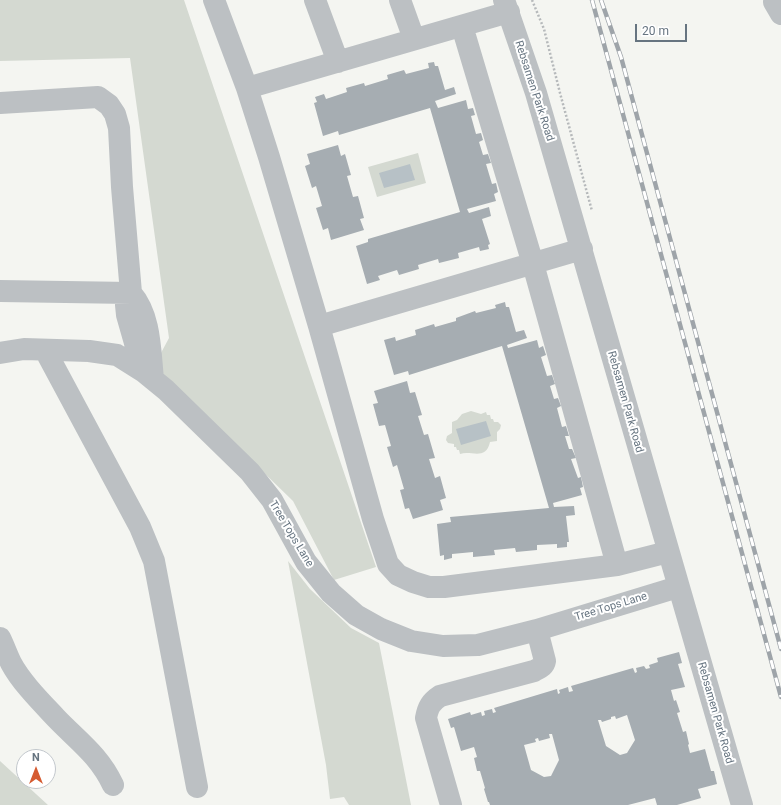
<!DOCTYPE html>
<html>
<head>
<meta charset="utf-8">
<style>
	body { margin:0 }
	#map { position:relative; width:781px; height:805px; overflow:hidden; background:#f4f5f1; font-family:Roboto,sans-serif }
	canvas { display:block }
	.north { position:absolute; left:16px; top:749px; width:40px; height:40px; box-sizing:border-box; background:#fff; border:1px solid #c2c7cc; border-radius:50%; rotate:0deg; font-size:11px; font-weight:700; line-height:16px; text-align:center; color:#667480 }
	.north::after { content:''; display:block; margin:auto; width:14px; height:18px; background:#d55b31; clip-path:polygon(50% 0,100% 100%,50% 72%,0 100%) }
	.scale { position:absolute; left:635px; top:24px; width:52px; height:18px; box-sizing:border-box; border:2px solid #667480; border-top:0; padding-left:5px; font-size:12px; line-height:14px; white-space:nowrap; color:#667480; -webkit-text-stroke:3px #fff; paint-order:stroke }
</style>
</head>
<body>
<div id="map">
<canvas width="781" height="805"></canvas>
<div class="north">N</div>
<div class="scale">20 m</div>
</div>
<script>
const g = document.querySelector('canvas').getContext('2d');
g.lineJoin = 'round';
function fill(path, color) { g.fillStyle = color; g.fill(path, 'evenodd'); }
function trace(path, color, width, dash) { g.strokeStyle = color; g.lineWidth = width; g.lineCap = dash ? 'butt' : 'round'; g.setLineDash(dash || []); g.stroke(path); }
function label(font, color, halo, rows, align = 'center') {
  g.font = font + ' Roboto,sans-serif'; g.lineWidth = 4; g.setLineDash([]); g.textBaseline = 'middle'; g.strokeStyle = halo; g.fillStyle = color; for (const [text, x, y, turn = 0] of rows) {
    g.save(); g.translate(x, y); g.rotate((+turn || 0) * Math.PI / 180); g.textAlign = isNaN(turn) ? turn : align; if (halo) g.strokeText(text, 0, 0); g.fillText(text, 0, 0); g.restore();
  }
}
fill(new Path2D(`
	M0,0H184L376,567L334,580L293,501L154,366L169,338L130,58L0,61Z
	M418,153L426,183L377,197L368,167Z
	M471,411L481,414L486,412L487,415H490L491,419H493L494,422H498L501,425L500,429L497,432V441L490,442C486,461 471,450 460,454L459,450H457L456,447H454V444L448,443L446,440L447,436L452,433V422L457,420L462,414Z
	M288,561L310,589L351,628L379,643L411,805H349L344,797L330,799L326,765Z
	M0,761L48,805H0Z`), '#d4d9d1');
fill(new Path2D(`
	M410,164L415,180L384,188L379,173Z
	M486,421L491,436L461,445L456,429Z`), '#b7c1c6');
fill(new Path2D(`
	M434,62L435,66H438L445,90L454,87L456,94L435,101L438,108L466,100L468,109L473,108L475,115L471,116L476,134L481,133L483,140L479,142L483,155L488,154L491,163L486,164L492,184L496,183L498,192L494,194L496,201L467,209L469,213L489,207L491,216L482,219L490,244L488,245L489,249L480,251L479,247L458,253L459,258L439,263L438,259L418,265L419,269L399,275L397,270L378,276L380,280L367,284L356,246L368,242V239L460,212L430,108L339,135L338,131L323,136L314,103L317,102L315,97L324,94L326,99L347,92L346,88L364,83L365,86L388,79L387,75L404,70L406,74L429,68L428,63Z
	M338,145L341,156L345,154L351,175L347,176L353,197L358,196L364,218L360,219L364,230L331,240L328,228L323,230L316,208L322,206L316,186L312,188L305,166L310,164L307,154Z
	M505,302L506,307H509L516,332L524,330L527,338L507,345L508,348L537,340L539,348L543,346L546,355L541,357L547,376L552,375L555,384L550,386L554,399L558,398L561,406L557,408L562,427L566,426L569,436H565L569,449H572L576,458L571,459L578,478L581,477L583,487L580,488L582,495L553,503L554,507L574,506L575,515L566,516L569,542H567V547L557,548V544L537,545V550L516,552L515,548L494,550L495,555L473,557V552L452,554V558L444,560V555L440,556L437,524L451,522L450,517L549,508L502,346L409,375L408,371L394,375L384,340L395,337L396,341L416,335L415,330L434,324L435,327L456,321V318L475,311L476,313L496,308L495,305Z
	M407,381L410,393L415,392L422,415L418,416L424,435L428,434L435,458L429,459L435,478L440,476L446,498L440,500L443,510L413,519L409,508L405,509L400,490L404,489L397,465L393,467L387,447L391,446L385,425L379,426L373,404L378,403L374,391Z
	M679,652L682,663L678,664L685,687L671,690L674,701L676,700L680,712L677,713L683,732L686,731L689,744L688,745L690,753L705,749L711,771H714L717,784L698,789L701,798L677,805H657L655,798L628,805H490L489,802H488L484,789L485,788L480,771H477L474,758L477,757L474,747L461,751L454,727L451,728L448,719L470,712L471,715L481,712L482,716L485,715L484,711L492,709L493,713L496,712L494,708L557,689L558,694L560,693L559,690L568,687L569,692L573,691L571,686L633,668L635,673L637,672L636,668L644,666L646,669L650,668L649,665L658,662L657,658ZM627,715L635,740L627,753L620,755L606,746L598,720H601L602,722L611,719V717L615,716L616,719ZM549,734H552L559,760L551,776L544,777L531,770L524,745L536,742L535,739L538,738L539,741L550,738Z`), '#a6adb2');
trace(new Path2D(`
	M532,0L544,29L560,93L592,211`), '#b6b9bb', 2.5, [2, 2]);
trace(new Path2D(`
	M214,0L247,88
	M315,0L338,62
	M400,0L414,39
	M504,0L536,93L742,805
	M774,2L781,14
	M509,12L247,88L269,157L319,326L373,519L388,564L398,575L413,582L429,587H444L617,565L668,552
	M462,26L533,264L617,565
	M0,103L98,97L109,105L115,114L119,128L122,187L131,293L0,291
	M319,326L582,249
	M45,350L140,527L154,561L197,787
	M0,353L24,349L89,351L117,355L144,372L166,390L250,472L272,500L306,562L331,593L356,615L381,629L411,641L443,646L478,645L537,630L678,587
	M139,368L135,343L127,315L126,305L131,293C151,316 150,351 153,379
	M0,638C4,646 7,655 11,663C21,682 41,702 56,718C78,741 99,755 113,785
	M451,805L426,718C428,707 431,702 440,696L534,671C539,668 544,667 545,661L537,630`), '#bcc0c3', 22);
const rail = new Path2D(`
	M592,0L781,697
	M601,0L621,57L781,649`);
trace(rail, '#9ea4a9', 4.5);
trace(rail, '#fff', 3, [9]);
label('11px', '#667480', '#fff', [
	["Rebsamen Park Road",534,91,72],
	["Rebsamen Park Road",625,402,74],
	["Tree Tops Lane",291,534,59],
	["Tree Tops Lane",611,607,-17],
	["Rebsamen Park Road",715,713,74]
]);
</script>
</body>
</html>
